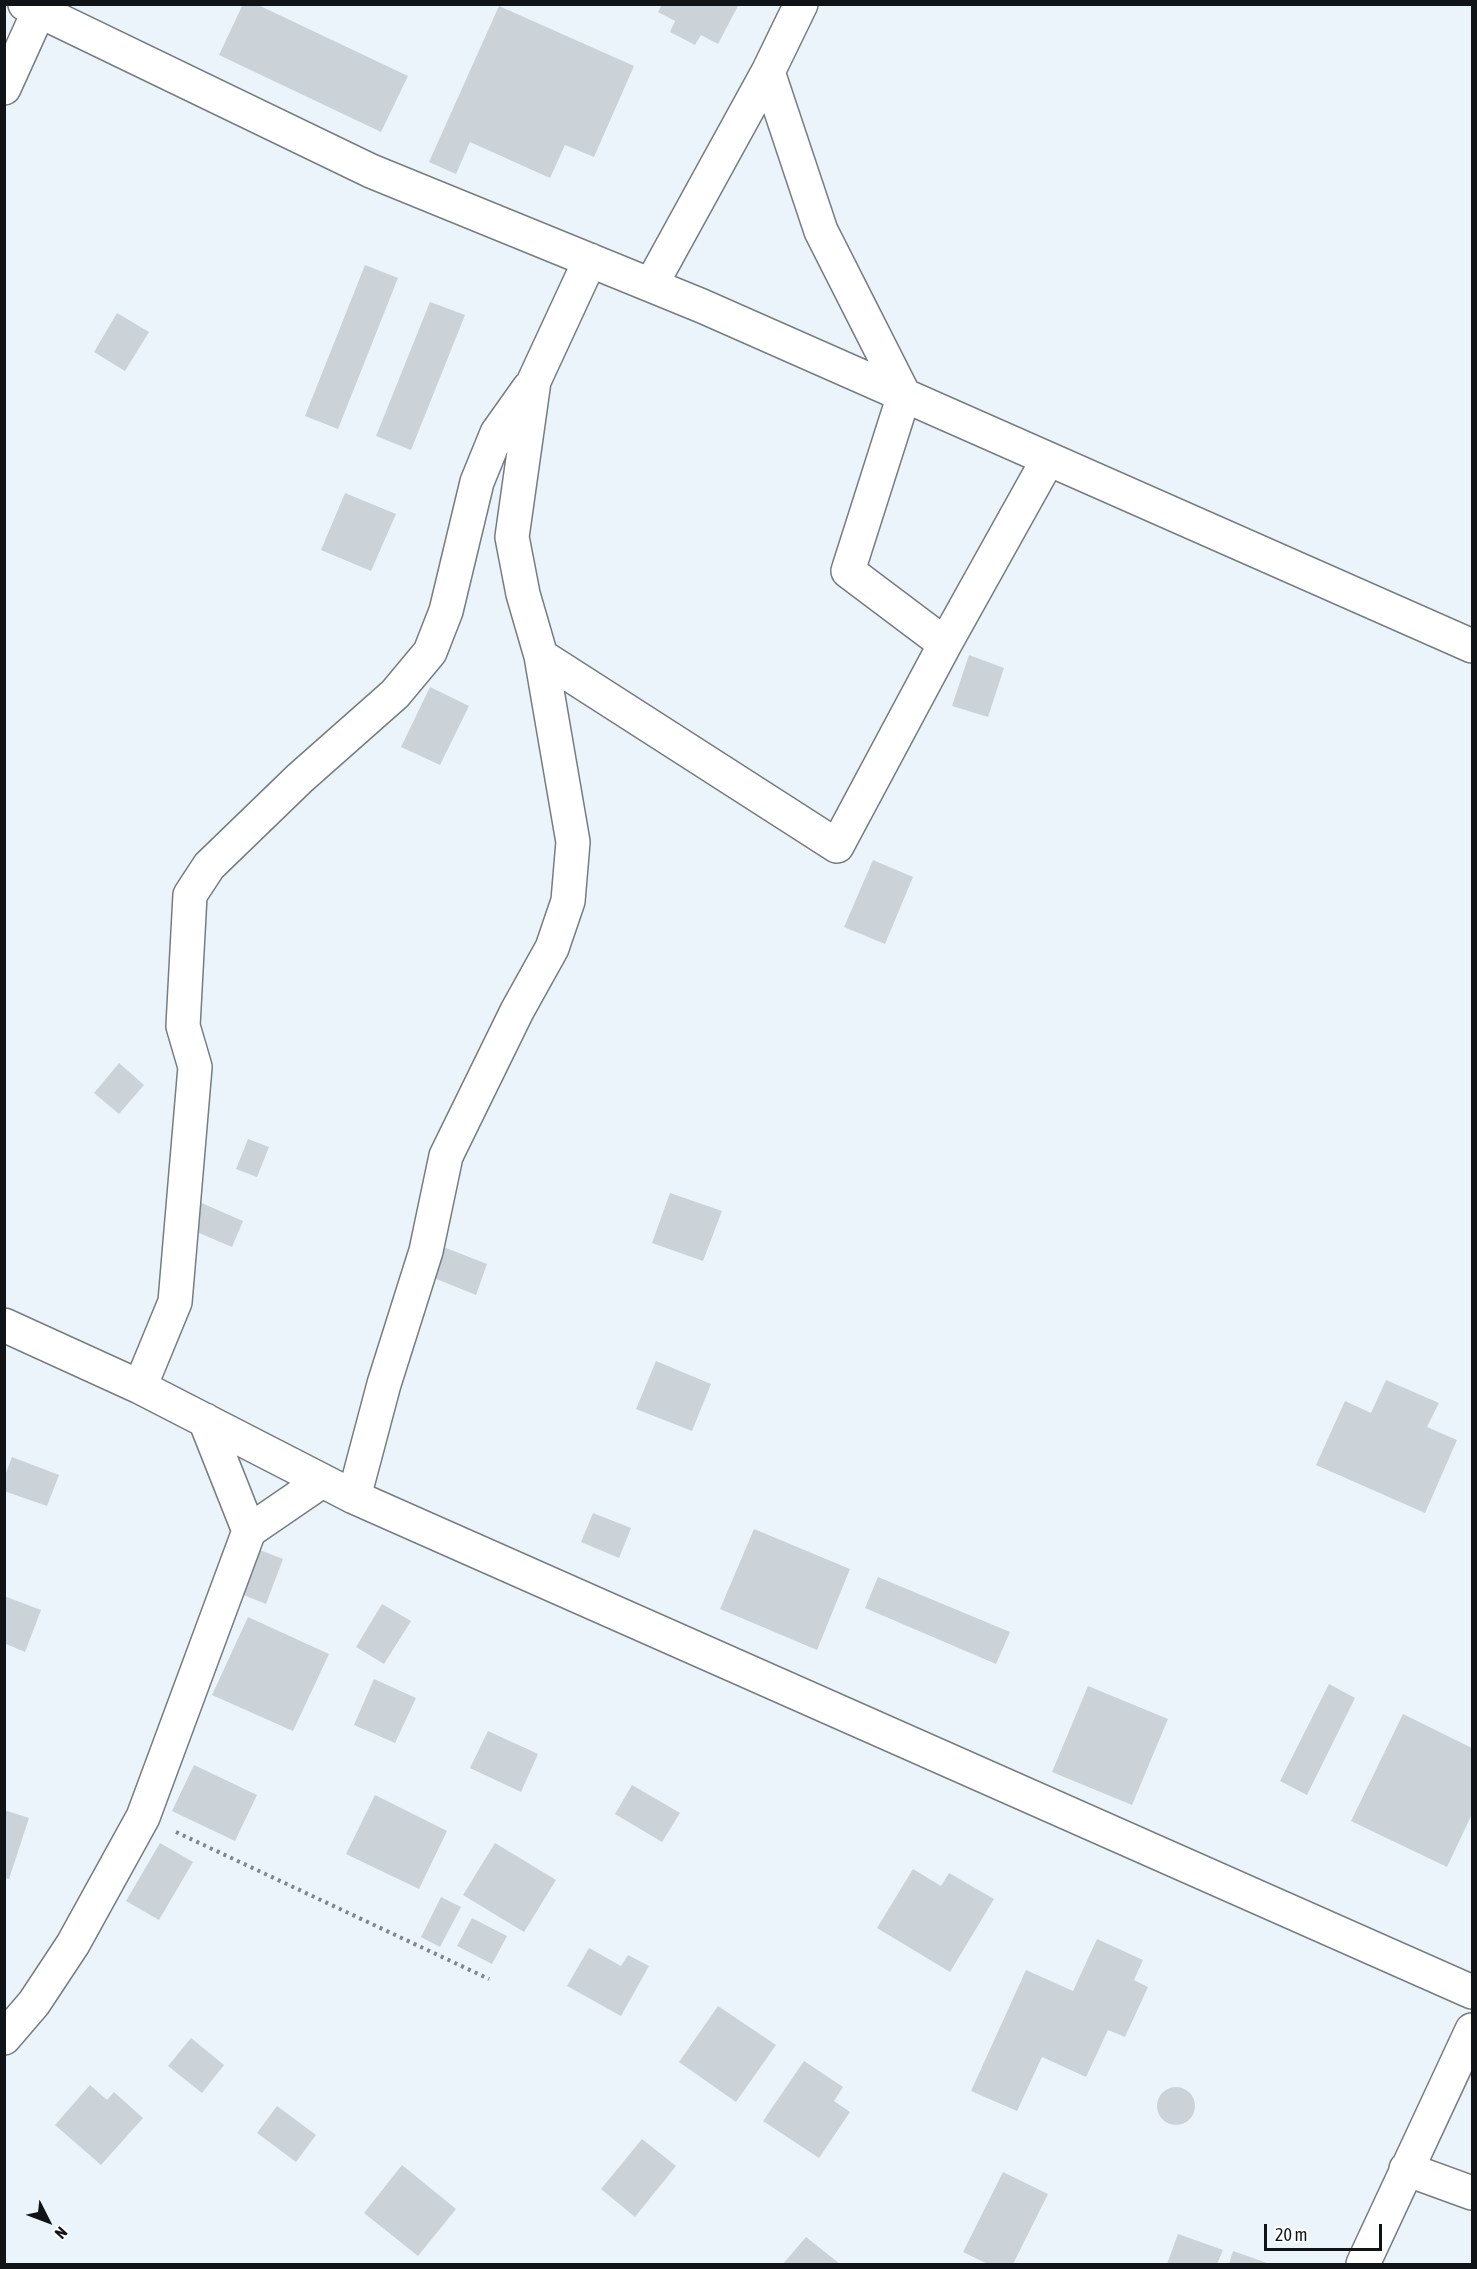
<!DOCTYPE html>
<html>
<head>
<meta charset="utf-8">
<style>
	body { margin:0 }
	#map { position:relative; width:1477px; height:2269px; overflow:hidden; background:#ebf4fa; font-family:"Asap Condensed",sans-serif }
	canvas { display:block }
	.frame { position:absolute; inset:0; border:6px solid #111416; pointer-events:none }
	.north { position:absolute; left:18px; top:2191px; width:60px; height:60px; -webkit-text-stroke:4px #fff; paint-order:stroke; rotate:132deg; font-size:16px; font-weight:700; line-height:24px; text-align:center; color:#111416 }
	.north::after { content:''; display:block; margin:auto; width:21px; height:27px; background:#111416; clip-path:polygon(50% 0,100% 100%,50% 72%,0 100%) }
	.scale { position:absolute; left:1264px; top:2224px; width:118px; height:27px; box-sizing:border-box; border:3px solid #111416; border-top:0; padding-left:8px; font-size:18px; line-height:21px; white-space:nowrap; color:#111416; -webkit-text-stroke:4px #fff; paint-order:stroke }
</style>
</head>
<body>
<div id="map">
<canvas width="1477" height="2269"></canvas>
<div class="frame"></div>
<div class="north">N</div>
<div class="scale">20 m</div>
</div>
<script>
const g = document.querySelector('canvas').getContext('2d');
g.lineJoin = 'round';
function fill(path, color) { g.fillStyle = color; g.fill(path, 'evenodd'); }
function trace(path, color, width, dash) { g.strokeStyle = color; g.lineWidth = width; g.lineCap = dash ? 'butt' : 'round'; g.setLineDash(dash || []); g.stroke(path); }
fill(new Path2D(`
	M243,4H256L408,76L381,132L219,55Z
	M662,4H739L718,44L701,35L695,45L670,32L675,21L658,12Z
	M499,6L634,66L594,157L565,145L550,178L470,142L456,174L429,162Z
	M365,265L398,278L338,429L305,416Z
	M430,302L465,315L411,450L376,436Z
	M117,313L149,332L125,371L94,352Z
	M345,493L396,514L371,571L321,550Z
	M969,655L1004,668L988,717L952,706Z
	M430,687L469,706L440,765L401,747Z
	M873,860L913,877L885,944L844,927Z
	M119,1063L144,1085L119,1114L94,1093Z
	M248,1139L269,1147L257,1177L236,1169Z
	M670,1193L722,1211L703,1261L652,1243Z
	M197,1201L243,1221L232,1247L185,1227Z
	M441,1246L487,1264L476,1295L429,1276Z
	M656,1361L711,1384L692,1431L636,1409Z
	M1386,1380L1439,1403L1427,1427L1457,1440L1425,1513L1316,1465L1345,1401L1371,1413Z
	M12,1457L59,1475L47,1506L4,1491V1478Z
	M593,1513L631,1528L619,1558L581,1542Z
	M754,1529L850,1569L817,1650L720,1609Z
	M260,1550L283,1559L266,1604L241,1594Z
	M878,1577L1010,1632L996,1664L865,1608Z
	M4,1596L41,1610L25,1652L4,1643Z
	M382,1604L411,1621L384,1664L356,1647Z
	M248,1617L329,1654L293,1731L212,1695Z
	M374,1679L416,1698L395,1743L354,1725Z
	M1329,1684L1355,1698L1307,1795L1280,1781Z
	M1088,1686L1168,1719L1132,1805L1052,1772Z
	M1403,1714L1472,1748V1814L1447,1867L1351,1821Z
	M488,1731L538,1754L521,1792L470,1768Z
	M194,1765L257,1795L235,1841L172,1811Z
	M632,1785L680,1813L662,1842L615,1814Z
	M375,1795L447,1831L419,1889L346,1854Z
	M4,1810L29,1818L9,1879L4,1878Z
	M160,1843L193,1862L159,1920L126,1901Z
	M495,1843L556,1880L524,1932L463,1895Z
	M913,1869L941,1886L949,1873L994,1899L950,1972L877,1928Z
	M441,1897L461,1907L440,1947L421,1937Z
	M472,1918L507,1936L492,1964L457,1946Z
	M1097,1939L1143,1960L1134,1980L1148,1987L1125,2037L1108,2030L1086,2077L1042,2057L1017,2111L971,2091L1026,1970L1073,1991Z
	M589,1948L621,1966L628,1955L649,1966L621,2016L567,1986Z
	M718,2006L776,2045L736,2102L679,2062Z
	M191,2038L224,2065L202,2093L168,2066Z
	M804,2061L843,2087L834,2101L850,2112L819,2158L763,2121Z
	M90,2085L107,2100L114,2092L143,2118L101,2165L55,2125Z
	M1157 2106a19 19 0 1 1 38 0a19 19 0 1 1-38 0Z
	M277,2106L316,2135L296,2162L257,2133Z
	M642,2139L676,2166L635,2217L601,2189Z
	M402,2165L456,2209L418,2256L364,2213Z
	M1003,2172L1048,2194L1013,2264H988L963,2252Z
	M1178,2234L1223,2250L1217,2264H1167Z
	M806,2237L840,2264H783Z
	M1233,2251L1270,2264H1229Z`), '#cbd3d9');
const minor = new Path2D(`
	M25,4L371,171L702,306L1472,646
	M768,72L821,231L904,395L848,571L945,644L1047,461
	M4,88L42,4
	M651,285L768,72L801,4
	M541,656L837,846L945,644
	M4,1325L140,1387L354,1497L1472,1992
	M140,1387L175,1302L195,1067L183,1026L190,895L209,866L300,778L395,694L430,652L446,611L477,482L497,433L529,388
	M205,1420L249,1531
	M354,1497L384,1384L426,1251L446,1156L517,1011L552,948L568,901L573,842L541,656L523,594L512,537L534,381L590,260
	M4,2038L34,2003L73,1944L143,1817L249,1531L322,1481
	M1406,2169L1472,2193
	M1363,2264L1472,2030`);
trace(minor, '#757d81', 36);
trace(new Path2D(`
	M176,1832L489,1979`), '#7f8589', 4, [3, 4.5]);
trace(minor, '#fff', 33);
</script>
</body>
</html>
